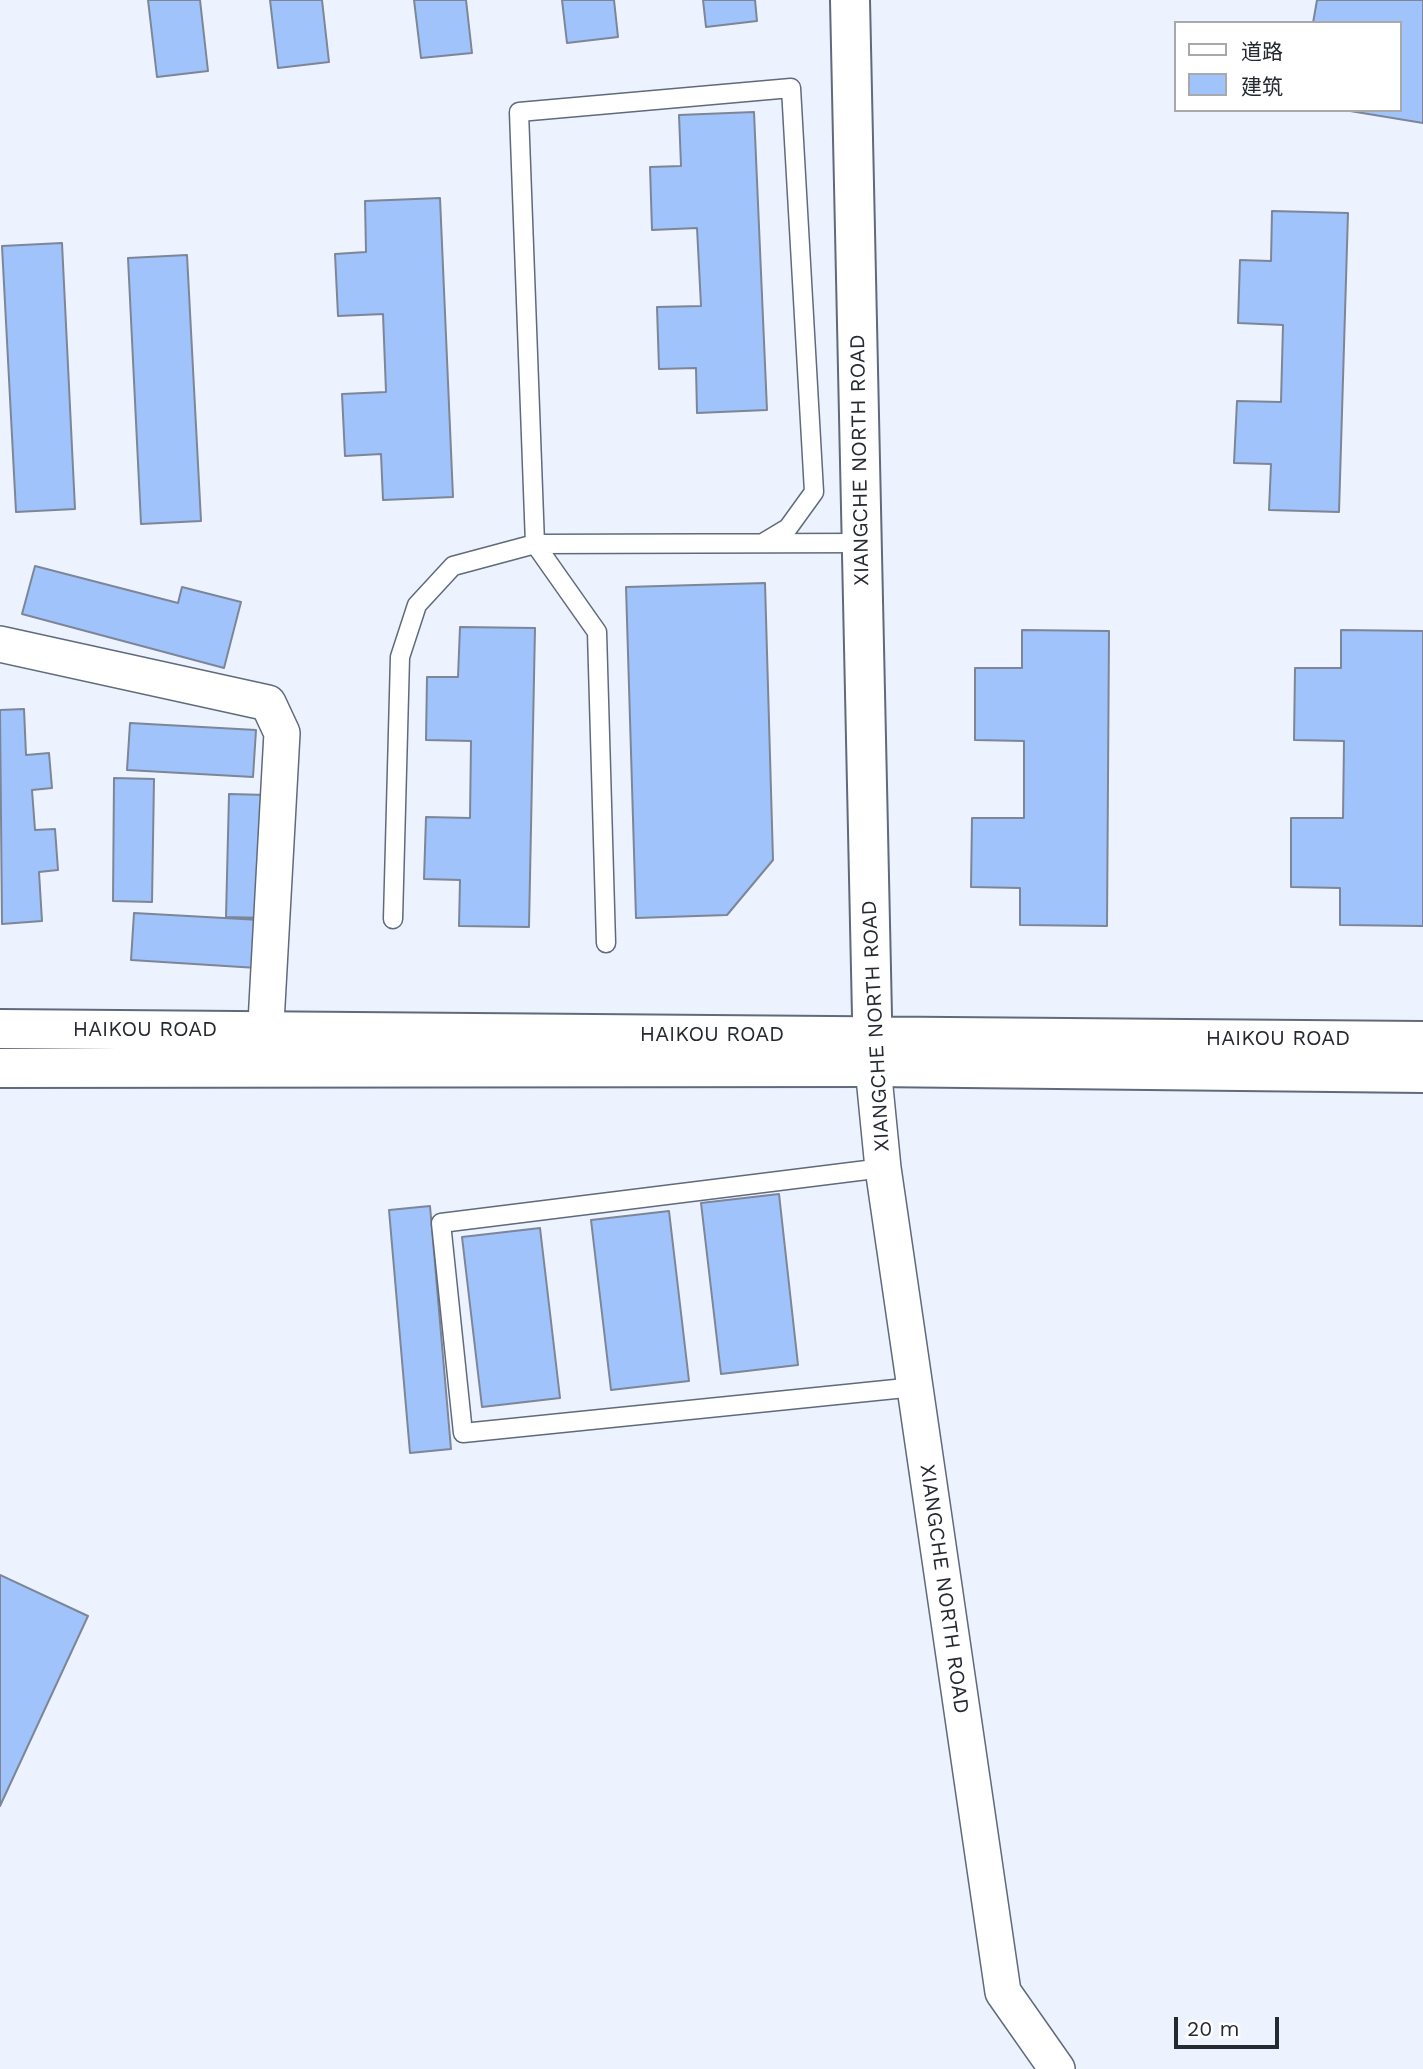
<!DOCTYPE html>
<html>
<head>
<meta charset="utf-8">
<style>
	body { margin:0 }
	#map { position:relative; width:1423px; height:2069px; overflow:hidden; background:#ecf3fe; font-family:"Work Sans","Noto Sans SC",sans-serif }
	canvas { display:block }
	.legend { position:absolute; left:1174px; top:21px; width:228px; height:91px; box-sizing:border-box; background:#fff; border:2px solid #a8a9ac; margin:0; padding:9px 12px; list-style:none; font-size:21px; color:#252930 }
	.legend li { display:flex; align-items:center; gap:14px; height:35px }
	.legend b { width:35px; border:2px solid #a8a9ac }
	.scale { position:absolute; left:1174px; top:2017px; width:105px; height:32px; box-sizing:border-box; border:4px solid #252930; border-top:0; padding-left:9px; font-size:21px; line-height:24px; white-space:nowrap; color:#252930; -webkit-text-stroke:5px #fff; paint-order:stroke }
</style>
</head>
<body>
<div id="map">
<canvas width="1423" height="2069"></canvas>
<ul class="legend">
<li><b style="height:9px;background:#fff"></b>道路</li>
<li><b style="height:19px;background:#a1c3fb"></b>建筑</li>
</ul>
<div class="scale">20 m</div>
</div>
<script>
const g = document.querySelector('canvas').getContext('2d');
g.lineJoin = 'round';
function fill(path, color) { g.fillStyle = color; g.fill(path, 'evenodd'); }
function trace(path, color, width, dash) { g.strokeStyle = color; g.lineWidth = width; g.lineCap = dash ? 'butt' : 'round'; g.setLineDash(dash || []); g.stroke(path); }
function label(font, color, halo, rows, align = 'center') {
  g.font = font + ' "Work Sans",sans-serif'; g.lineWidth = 5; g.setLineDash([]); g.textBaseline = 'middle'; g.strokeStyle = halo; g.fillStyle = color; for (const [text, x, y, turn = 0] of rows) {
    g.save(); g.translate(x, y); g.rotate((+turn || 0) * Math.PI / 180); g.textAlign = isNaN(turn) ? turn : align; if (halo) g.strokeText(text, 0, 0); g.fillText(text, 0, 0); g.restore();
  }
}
const building = new Path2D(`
	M148,0H200L208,71L157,77Z
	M270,0H322L329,62L278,68Z
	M414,0H466L472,53L421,58Z
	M562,0H614L618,37L567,43Z
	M703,0H755L757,21L706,27Z
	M1317,0H1423V123L1344,110H1400V23H1313Z
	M754,112L767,410L697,413L696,368L659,369L657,307L701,306L697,228L652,230L650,167L681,166L679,115Z
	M440,198L453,497L383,500L381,454L345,456L342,394L386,392L383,314L338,316L335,254L366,252L365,201Z
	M1272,211L1348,213L1339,512L1269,510L1271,464L1234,463L1237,401L1281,402L1283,325L1238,323L1240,260L1271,261Z
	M62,243L75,509L16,512L2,246Z
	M187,255L201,521L141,524L128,258Z
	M35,566L178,603L182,587L241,602L224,668L22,614Z
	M765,583L773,860L727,915L636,918L626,587Z
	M460,627L535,628L529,927L459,926L460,880L424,879L426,817L470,818L471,741L426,740L427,677H458Z
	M1022,630L1109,631L1107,926L1020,925V888L971,887L972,818H1024V741L975,740V668H1022Z
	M1341,630L1423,631V926L1340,925V888L1291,887V818H1343L1344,741L1294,740L1295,668H1341Z
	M24,709L26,755L49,753L52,788L32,790L35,830L55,829L58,870L39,872L42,921L2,924L0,710Z
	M130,723L256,730L253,777L127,770Z
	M114,778L154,779L152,902L113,901Z
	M229,794L268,795L266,918L226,917Z
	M134,913L260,920L257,968L131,960Z
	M779,1194L798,1365L721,1374L701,1203Z
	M430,1206L451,1449L410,1453L389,1210Z
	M669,1211L689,1381L611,1390L591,1220Z
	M540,1228L560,1398L482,1407L462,1237Z
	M0,1575L88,1616L0,1806Z`);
fill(building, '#a1c3fb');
trace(building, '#7c8697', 2);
const service = new Path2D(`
	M393,919L400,657L417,605L453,566L535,544L862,543
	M606,943L597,632L535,544L519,112L791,88L814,492L788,528L763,543
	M883,1168L441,1223L463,1433L915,1387`);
const minor = new Path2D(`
	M0,644L268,703L282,733L264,1059
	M873,1067L883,1168L1003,1992L1057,2069`);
const tertiary = new Path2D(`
	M850,0L873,1062
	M0,1029L1423,1041
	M0,1068L873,1067L1423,1073`);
trace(service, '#606a7a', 21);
trace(minor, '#606a7a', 38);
trace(tertiary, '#606a7a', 42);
trace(service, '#fff', 18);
trace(minor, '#fff', 35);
trace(tertiary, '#fff', 38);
label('21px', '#252930', '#fff', [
	["XIANGCHE NORTH ROAD",860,460,-91],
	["XIANGCHE NORTH ROAD",876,1026,-93],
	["HAIKOU ROAD",145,1030],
	["HAIKOU ROAD",712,1035],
	["HAIKOU ROAD",1278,1039],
	["XIANGCHE NORTH ROAD",944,1589,82]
]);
</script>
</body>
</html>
